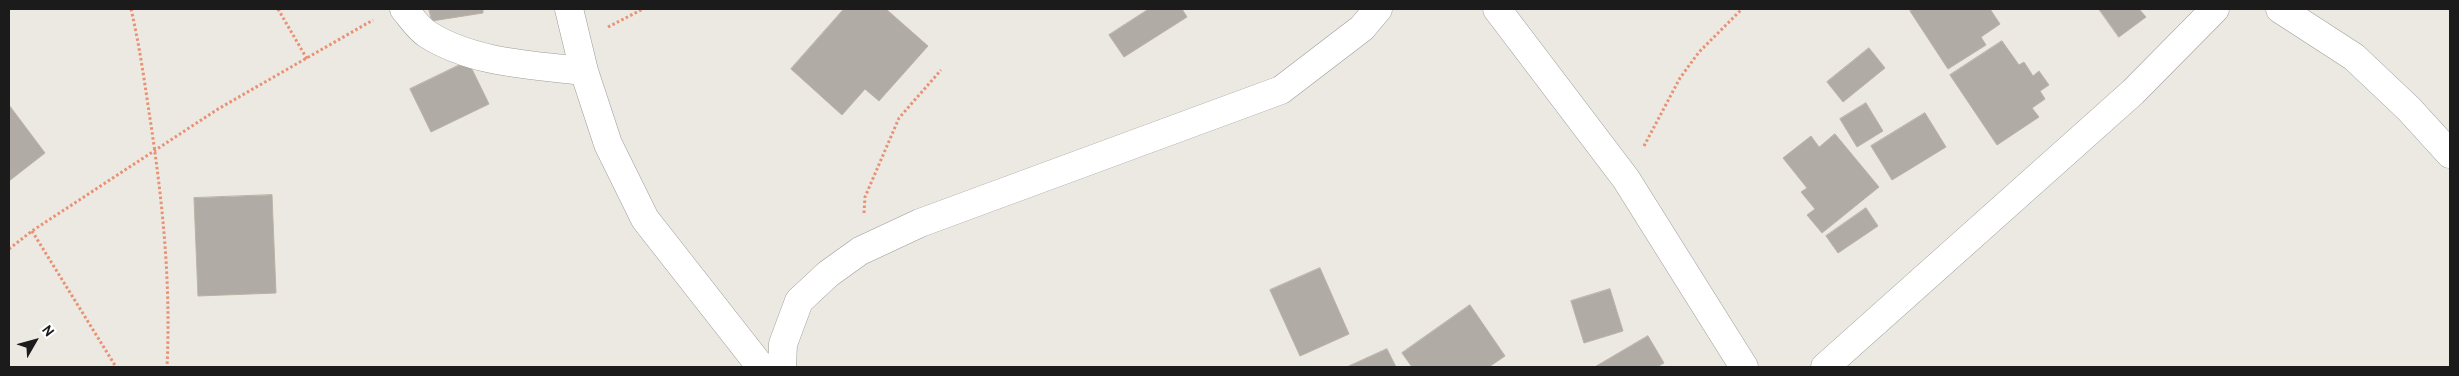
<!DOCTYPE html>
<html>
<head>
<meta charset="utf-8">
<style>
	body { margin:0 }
	#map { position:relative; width:2459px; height:376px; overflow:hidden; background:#ebe9e1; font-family:Overpass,sans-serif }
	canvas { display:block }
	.frame { position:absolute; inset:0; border:10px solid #1b1b1b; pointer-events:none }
	.north { position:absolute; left:10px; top:316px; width:50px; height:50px; -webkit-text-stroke:4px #fff; paint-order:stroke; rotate:52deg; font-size:14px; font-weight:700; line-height:20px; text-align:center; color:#1b1b1b }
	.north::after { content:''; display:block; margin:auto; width:18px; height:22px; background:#1b1b1b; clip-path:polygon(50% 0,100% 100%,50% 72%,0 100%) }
</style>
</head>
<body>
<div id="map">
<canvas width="2459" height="376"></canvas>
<div class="frame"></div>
<div class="north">N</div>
</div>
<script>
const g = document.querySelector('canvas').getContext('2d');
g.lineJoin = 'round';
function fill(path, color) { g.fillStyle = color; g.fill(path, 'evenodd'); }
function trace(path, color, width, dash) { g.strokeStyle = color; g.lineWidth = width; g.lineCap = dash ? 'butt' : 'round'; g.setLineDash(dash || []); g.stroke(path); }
const building = new Path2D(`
	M429,9H483V13L432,21Z
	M844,9H886L928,46L879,101L865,89L842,115L791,69Z
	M1149,9H1182L1187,17L1124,57L1109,35Z
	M1914,9H1990L2000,24L1981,37L1986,45L1948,69L1910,11Z
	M2099,9H2139L2146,17L2119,37Z
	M2002,41L2019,65L2024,62L2033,76L2039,71L2049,85L2040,91L2045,99L2032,108L2039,117L1997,145L1950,75Z
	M1869,48L1885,68L1843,102L1827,82Z
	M468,61L489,104L431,132L410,89Z
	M1866,103L1883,131L1857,147L1840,119Z
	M9,105L45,153L9,181Z
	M1925,113L1946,147L1892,180L1871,146Z
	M1835,134L1879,187L1822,233L1807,215L1815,209L1801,192L1807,188L1783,158L1811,136L1819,147Z
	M272,195L276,293L198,296L194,198Z
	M1866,208L1878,226L1838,253L1826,236Z
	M1320,268L1349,334L1300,356L1270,290Z
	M1610,289L1623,331L1584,343L1571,301Z
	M1470,305L1505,356L1489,367H1412L1402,353Z
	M1648,336L1664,363L1657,367H1595Z
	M1387,349L1396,367H1347Z`);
fill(building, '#b0aba4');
trace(building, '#bbb2a5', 1);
const minor = new Path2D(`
	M404,9C411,17 418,28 427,34C472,63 532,65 584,71
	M569,9L584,71L608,144L645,219L761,367
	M1497,9L1626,179L1744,367
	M2280,9L2354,57L2409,109L2450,154
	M782,367L783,344L799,301L828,274L860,251L920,223L1281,90L1362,28L1378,9
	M1825,367L2133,92L2215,9`);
trace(minor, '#9c9c9c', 29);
trace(new Path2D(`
	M131,9C140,47 145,86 151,125C163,205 171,286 167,367
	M278,9L307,59
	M608,27L643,9
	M1644,146L1680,78L1699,52L1742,9
	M864,213L865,197L899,118L941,70
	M32,231L116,367
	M9,249L32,231L218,109L373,20`), '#e89175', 3, [2.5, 2.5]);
trace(minor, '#fff', 28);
</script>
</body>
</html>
